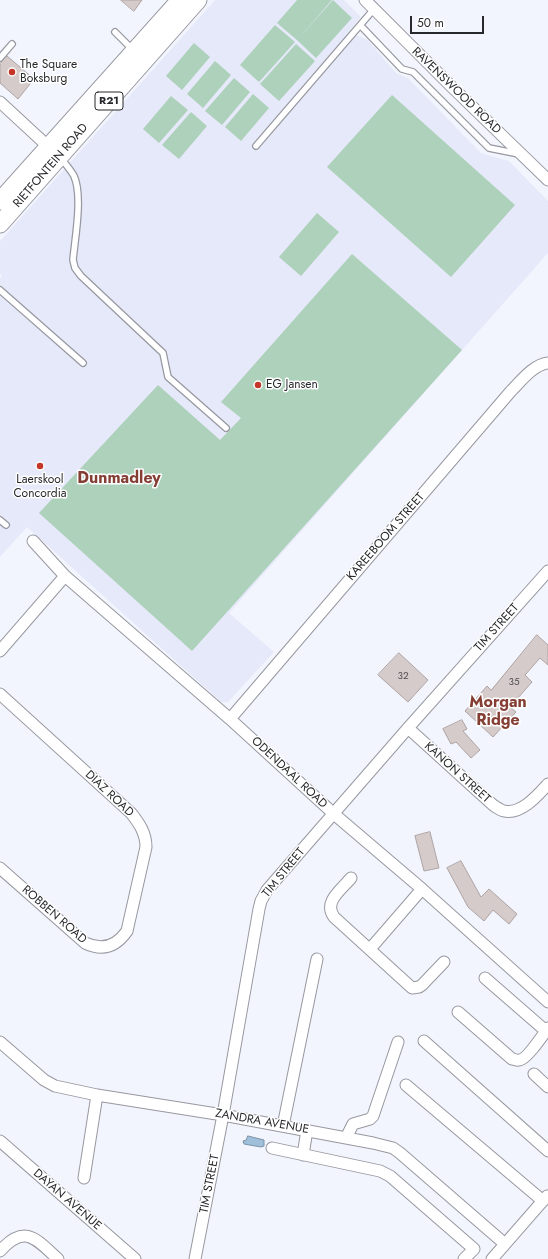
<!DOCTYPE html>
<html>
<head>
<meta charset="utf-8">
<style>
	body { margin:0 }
	#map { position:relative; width:548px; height:1259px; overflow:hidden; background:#f3f5fe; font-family:Jost,sans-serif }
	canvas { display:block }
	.scale { position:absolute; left:410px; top:16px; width:74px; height:18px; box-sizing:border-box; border:2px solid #27282b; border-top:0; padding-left:5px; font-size:12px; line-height:14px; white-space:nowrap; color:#27282b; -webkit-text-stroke:3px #fff; paint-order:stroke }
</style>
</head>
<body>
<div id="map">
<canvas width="548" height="1259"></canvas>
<div class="scale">50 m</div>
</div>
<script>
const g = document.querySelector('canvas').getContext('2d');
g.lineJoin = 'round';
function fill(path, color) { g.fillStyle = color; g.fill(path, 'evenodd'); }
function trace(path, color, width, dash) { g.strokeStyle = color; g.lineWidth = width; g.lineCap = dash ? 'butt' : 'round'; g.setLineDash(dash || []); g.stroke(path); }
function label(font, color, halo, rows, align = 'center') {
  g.font = font + ' Jost,sans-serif'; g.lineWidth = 3; g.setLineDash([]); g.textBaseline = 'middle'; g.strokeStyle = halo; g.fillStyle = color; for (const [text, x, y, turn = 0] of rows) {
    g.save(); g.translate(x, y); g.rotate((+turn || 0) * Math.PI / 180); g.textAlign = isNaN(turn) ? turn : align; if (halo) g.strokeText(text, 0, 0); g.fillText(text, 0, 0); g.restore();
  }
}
fill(new Path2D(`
	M215,0H344L361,17L346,35L352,40L356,35L368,40L396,73L408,78L481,153L509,161L548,201V253L229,613L274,652L228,702H221L27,527L0,557V279L2,276L0,274V241Z`), '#e6e9f9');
fill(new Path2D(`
	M297,0H332L297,40L277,23Z
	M333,0L352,18L316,58L297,40Z
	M275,25L295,42L259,82L240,65Z
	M194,43L210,57L182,90L166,76Z
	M296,44L315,61L279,101L260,84Z
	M215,61L231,75L203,108L187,94Z
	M234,78L250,92L222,125L205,111Z
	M253,94L269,108L241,141L225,127Z
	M392,95L515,205L451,277L327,167Z
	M171,96L188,110L159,143L143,129Z
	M191,112L207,126L179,159L162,145Z
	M317,213L339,232L301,276L279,257Z
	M352,254L462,350L192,651L39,513L158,385L220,440L241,418L221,402Z`), '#add1ba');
const water = new Path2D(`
	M248,1136L264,1140V1146L261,1147L244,1144L243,1141L246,1140Z`);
fill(water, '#9fbfdb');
trace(water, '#7b92a6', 1);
const building = new Path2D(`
	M121,0H142L134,11Z
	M7,56L34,79L18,99L0,83V64Z
	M537,635L548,645V665L540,658L525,675L532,682L510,707L516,712L493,737L465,711L487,686L491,690Z
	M399,653L428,680L408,702L378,675Z
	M462,720L467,729L463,731L480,750L471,758L456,742L451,744L443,729Z
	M430,832L439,868L424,871L415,836Z
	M461,861L481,897L489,889L517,914L509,924L493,910L484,921L468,907L447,868Z`);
fill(building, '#d6cbcb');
trace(building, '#ada3a2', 1);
const service = new Path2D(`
	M361,26L402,69L413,72L489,148L519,154
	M115,32L133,50
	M0,58L12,44
	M256,146L374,9
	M61,158C65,164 70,169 74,176C83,196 75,238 73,260L75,268L81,276L163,353L168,377L226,428
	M0,290L83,363
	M0,520L6,525`);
const minor = new Path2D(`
	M365,0L453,88L548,180
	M0,102L53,151
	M33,541L65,576L230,719L334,814L422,889L548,1002
	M0,651L65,576
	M0,694L131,813C139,823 146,833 146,847L127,931C116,947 102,951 85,943L0,868
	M230,719L511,391C522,380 533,365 548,363
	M408,728L493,805C496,807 500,810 504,811C521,815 538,795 548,784
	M351,878C341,890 323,902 334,917L412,988L419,987L422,985L444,962
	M370,949L422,889
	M485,978L546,1031
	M458,1012L512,1059C514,1059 517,1061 519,1060C526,1060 543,1035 548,1028
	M424,1041L548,1151
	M0,1042L44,1080L55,1086L97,1095L223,1115L373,1143L393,1148L400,1153L505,1244
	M534,1074L548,1087
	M406,1085L543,1201
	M283,1126L317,959
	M346,1138L353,1124L370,1119L373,1116L398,1042
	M0,1141L135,1259
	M272,1148L380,1171L390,1176L474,1249L464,1259
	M303,1155L307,1130
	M84,1178L97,1095
	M0,1251C25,1223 36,1239 58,1259
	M195,1259L223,1115L259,909L261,901L267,890L408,728L548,571
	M492,1259L547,1196`);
const primary = new Path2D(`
	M0,201L180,0
	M0,224L198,0`);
trace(service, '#9798a0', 8);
trace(minor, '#9798a0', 13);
trace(primary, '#9798a0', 19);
trace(service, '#fff', 5.5);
trace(minor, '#fff', 11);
trace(primary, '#fff', 17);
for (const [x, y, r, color] of [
	[12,72,4,"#c33628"],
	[258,385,4,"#c33628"],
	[40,466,4,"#c33628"]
]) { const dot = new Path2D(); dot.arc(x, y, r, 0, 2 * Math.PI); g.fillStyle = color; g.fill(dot); trace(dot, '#fff', 1.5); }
label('10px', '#535153', null, [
	["32",403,677],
	["35",514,683]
]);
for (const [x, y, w] of [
	[109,101,28]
]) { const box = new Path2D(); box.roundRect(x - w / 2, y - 9, w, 18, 3); g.fillStyle = '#fff'; g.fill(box); trace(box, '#27282b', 1); }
label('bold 11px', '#27282b', null, [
	["R21",109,101]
]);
label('12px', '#27282b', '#fff', [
	["The Square",20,65],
	["Boksburg",20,79],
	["EG Jansen",266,385],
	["Laerskool",40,480,"center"],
	["Concordia",40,494,"center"]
], 'left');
label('12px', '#27282b', '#fff', [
	["RAVENSWOOD ROAD",456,91,44],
	["RIETFONTEIN ROAD",51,166,-49],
	["KAREEBOOM STREET",386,537,-49],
	["TIM STREET",497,628,-48],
	["ODENDAAL ROAD",289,773,43],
	["KANON STREET",457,773,42],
	["DIAZ ROAD",109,794,43],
	["TIM STREET",284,873,-51],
	["ROBBEN ROAD",54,915,41],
	["ZANDRA AVENUE",262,1122,10],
	["TIM STREET",210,1184,-79],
	["DAYAN AVENUE",67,1200,41]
]);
label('bold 16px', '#853e34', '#fff', [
	["Dunmadley",119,479],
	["Morgan",498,703],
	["Ridge",498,721]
]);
</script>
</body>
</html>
